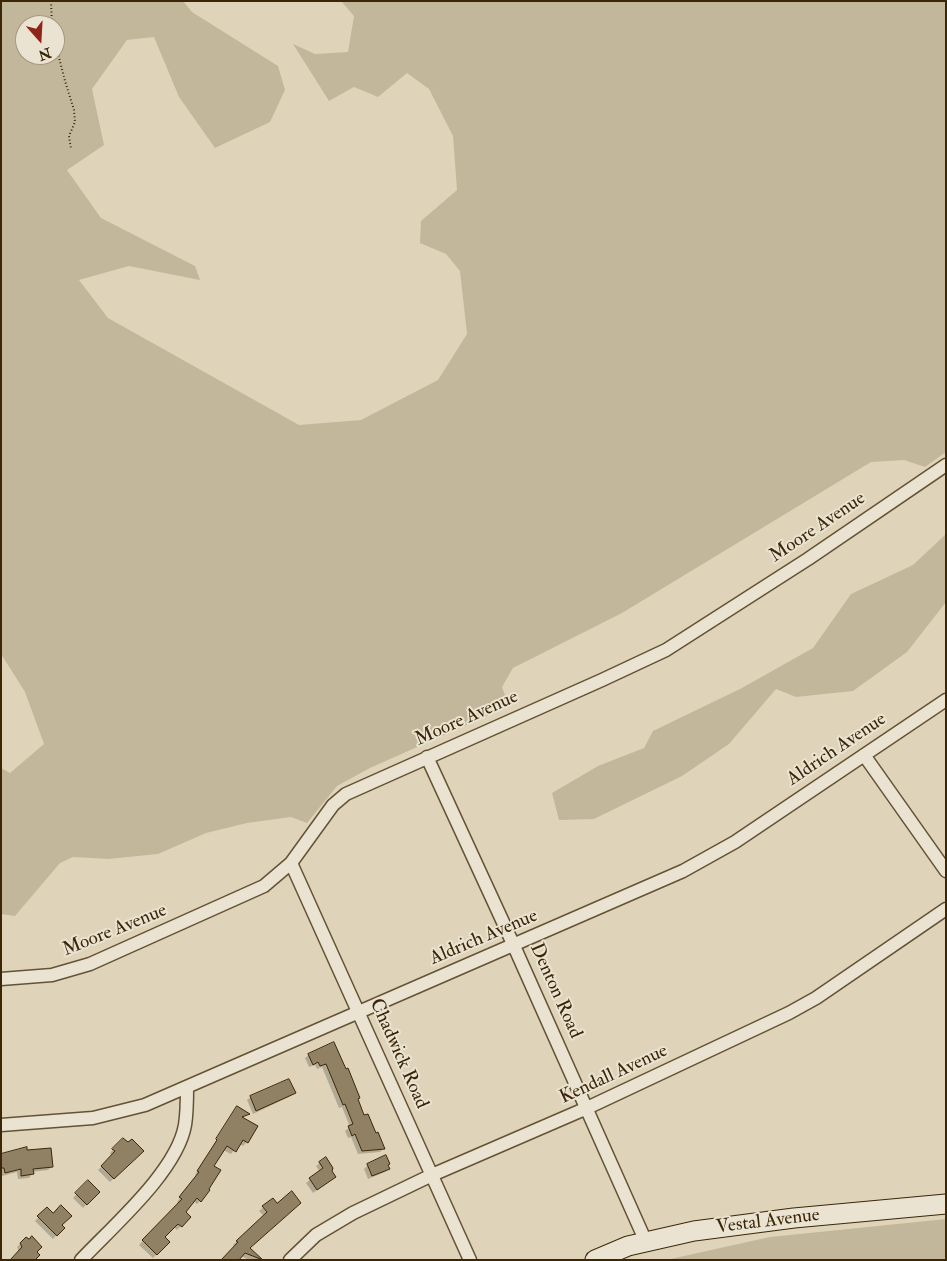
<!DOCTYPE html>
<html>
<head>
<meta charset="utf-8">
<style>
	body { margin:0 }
	#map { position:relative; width:947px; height:1261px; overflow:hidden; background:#dfd4b9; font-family:"IM FELL Double Pica",serif }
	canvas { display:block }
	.frame { position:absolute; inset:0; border:2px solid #3b2707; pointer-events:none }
	.north { position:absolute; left:15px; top:15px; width:50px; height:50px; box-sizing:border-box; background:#eae3d2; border:1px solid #a49881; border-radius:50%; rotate:161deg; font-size:14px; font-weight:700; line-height:20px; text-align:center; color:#3b2707 }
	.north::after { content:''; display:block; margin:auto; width:18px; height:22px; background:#8f2418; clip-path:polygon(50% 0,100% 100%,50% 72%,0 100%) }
</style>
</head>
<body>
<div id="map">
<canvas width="947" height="1261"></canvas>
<div class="frame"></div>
<div class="north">N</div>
</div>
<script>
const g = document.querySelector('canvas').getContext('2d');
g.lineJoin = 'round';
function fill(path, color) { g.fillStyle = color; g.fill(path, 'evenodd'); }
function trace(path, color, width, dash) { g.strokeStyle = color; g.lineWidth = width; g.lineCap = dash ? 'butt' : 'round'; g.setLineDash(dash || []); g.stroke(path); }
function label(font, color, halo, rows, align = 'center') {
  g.font = font + ' "IM FELL Double Pica",serif'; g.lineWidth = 4; g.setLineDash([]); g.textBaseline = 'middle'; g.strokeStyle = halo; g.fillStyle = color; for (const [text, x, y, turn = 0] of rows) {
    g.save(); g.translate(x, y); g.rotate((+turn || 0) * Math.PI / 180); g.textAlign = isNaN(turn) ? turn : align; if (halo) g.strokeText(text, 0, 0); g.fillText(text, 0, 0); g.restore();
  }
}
fill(new Path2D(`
	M1,1H183L192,12L278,66L285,90L270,122L215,148L179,97L154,37L127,40L92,89L104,145L67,170L101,218L195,266L200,280L129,266L79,280L108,318L299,425L361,420L438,380L467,334L460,271L446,254L420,243L421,221L457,190L453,136L429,89L407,73L378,97L354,87L329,101L293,44L315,54L348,52L354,16L341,1H946V452L925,467L904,460L871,462L622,613L513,668L502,687L509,706L370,768L337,786L307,823L291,817L247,823L206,833L158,854L108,859L73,857L60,863L15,916L1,914V768L10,773L44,744L25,692L1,654ZM25,25H55V55H25Z
	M946,534V602L907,652L853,691L796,697L776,689L729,744L682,776L594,819L559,820L552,793L598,766L644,748L653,731L742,688L813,648L851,594L913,565Z
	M946,1219V1260H666L770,1237Z`), '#c3b79b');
fill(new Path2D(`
	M334,1044L364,1117L383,1149L380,1152L358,1154L351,1137L348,1138L345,1131L350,1127L342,1107L339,1108L322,1067L317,1069L315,1065L309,1067L305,1058L309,1055Z
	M294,1092L291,1096L253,1114L247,1100L251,1097Z
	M237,1107L248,1114L242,1118L247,1142L243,1146L239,1144L231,1154L223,1150L213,1166L200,1201L197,1204L193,1201L184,1212L189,1217L177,1230L174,1227L163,1237L169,1242L153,1258L139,1245L179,1204L177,1202L197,1176L195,1175Z
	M123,1139L142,1151L110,1182L98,1170L112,1156L110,1153Z
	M26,1151L52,1166L48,1170L32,1172V1174L29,1178L18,1179L17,1172L2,1176L1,1154Z
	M386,1157L388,1168L385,1172L368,1179L364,1169L368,1165Z
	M325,1159L331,1180L313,1193L306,1183L320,1172L316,1166Z
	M88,1182L99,1192L83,1208L73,1198Z
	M273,1199L277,1205L249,1248L260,1260H249L241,1256L233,1245L264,1216L259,1211Z
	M47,1209L63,1228L53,1239L35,1221Z
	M26,1238L29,1241L19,1252L17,1247Z`), '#0003');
const building = new Path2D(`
	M334,1042L346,1069L348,1068L360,1098L358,1099L364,1115L368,1114L376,1133L378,1132L385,1149L362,1151L355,1134L352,1136L348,1126L353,1124L345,1104L343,1105L326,1064L320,1066L318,1062L313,1065L308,1054Z
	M289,1079L296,1093L256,1111L250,1096Z
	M237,1106L250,1114L242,1117L258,1126L248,1143L243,1140L236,1152L227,1146L214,1166L221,1170L209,1189L210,1190L201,1202L197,1198L186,1212L191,1217L182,1227L178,1224L165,1237L170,1242L157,1255L142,1240L182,1199L179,1197L199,1172L197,1171L217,1140L216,1139Z
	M123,1138L128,1142L132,1139L144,1151L114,1179L101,1166L115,1151L112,1149Z
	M27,1147V1150L51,1148L53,1167L33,1169L34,1174L21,1176V1169L5,1173L4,1168H1V1154Z
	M386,1155L390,1164L388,1165L390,1169L372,1176L367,1164Z
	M326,1157L333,1168L332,1171L336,1177L317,1190L309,1178L323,1168L319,1162Z
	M88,1180L100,1192L87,1205L75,1193Z
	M292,1191L301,1203L250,1248L263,1260L245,1253L239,1260H221L238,1242L236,1241L267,1212L262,1206L273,1198L277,1203Z
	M61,1205L72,1216L62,1225L65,1228L57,1236L37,1216L47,1207L53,1213Z
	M32,1236L42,1247L37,1252L40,1255L35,1260H10L22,1247L20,1243L26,1237L29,1239Z`);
fill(building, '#908164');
trace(building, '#3b2707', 1);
const street = new Path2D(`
	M864,755L946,871
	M427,757L514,946L646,1242
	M291,863L470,1260
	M1,979L52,975L90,964L264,886L291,863L333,805L346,794L602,680L666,650L808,559L946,465
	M1,1125L93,1118L145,1105L683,871L735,842L946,700
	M81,1260C113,1226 177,1171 185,1125C187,1113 187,1099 187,1087
	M290,1260L316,1235L353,1213L432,1175L587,1108L789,1013L816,998L946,909`);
const secondary = new Path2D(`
	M595,1260L628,1246L694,1231L794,1218L946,1204`);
trace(street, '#645234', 15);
trace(secondary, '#3b2707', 21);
trace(new Path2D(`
	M51,1L52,25
	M55,42L65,81L74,110L75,122L69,136L71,149`), '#3b2707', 2, [1, 2.5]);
trace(street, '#eae3d2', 12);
trace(secondary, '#eae3d2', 19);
label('19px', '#3b2707', '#eae3d2', [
	["Moore Avenue",818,528,-34],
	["Moore Avenue",467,719,-24],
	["Aldrich Avenue",837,750,-34],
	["Moore Avenue",115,931,-22],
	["Aldrich Avenue",484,938,-23],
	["Denton Road",555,991,66],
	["Chadwick Road",398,1054,66],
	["Kendall Avenue",614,1075,-25],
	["Vestal Avenue",768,1222,-7]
]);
</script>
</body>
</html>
